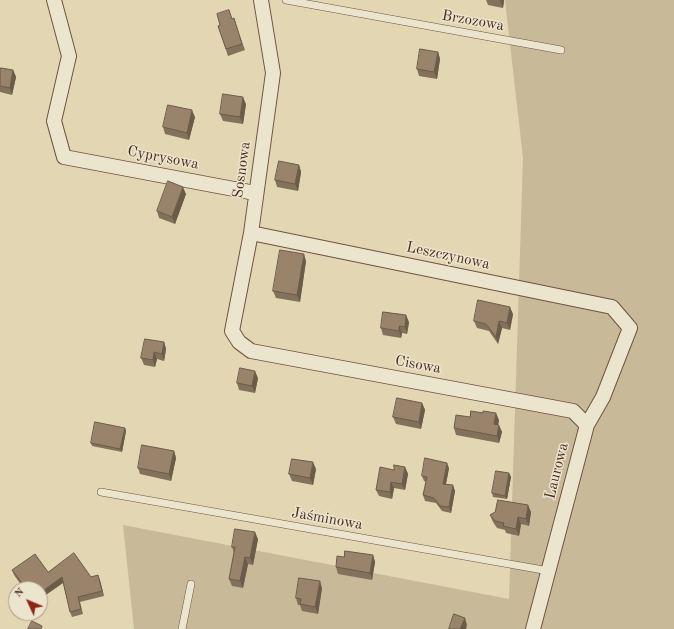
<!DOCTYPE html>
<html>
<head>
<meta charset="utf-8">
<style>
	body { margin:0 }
	#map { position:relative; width:674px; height:629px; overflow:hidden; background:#e2d7b2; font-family:"Old Standard TT",serif }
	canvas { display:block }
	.north { position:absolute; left:8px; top:581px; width:40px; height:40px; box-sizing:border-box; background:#ece5cd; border:1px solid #ab9a87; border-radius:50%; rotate:314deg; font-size:11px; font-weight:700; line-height:16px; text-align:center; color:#49291d }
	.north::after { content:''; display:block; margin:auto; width:14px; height:18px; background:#8f2418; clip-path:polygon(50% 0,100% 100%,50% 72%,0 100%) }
</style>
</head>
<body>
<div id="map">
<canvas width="674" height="629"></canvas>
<div class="north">N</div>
</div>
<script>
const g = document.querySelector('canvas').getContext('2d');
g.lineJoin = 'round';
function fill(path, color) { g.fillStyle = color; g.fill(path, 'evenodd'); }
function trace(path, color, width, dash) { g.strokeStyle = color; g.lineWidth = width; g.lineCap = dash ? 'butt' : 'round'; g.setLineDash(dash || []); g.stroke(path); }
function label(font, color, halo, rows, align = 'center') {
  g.font = font + ' "Old Standard TT",serif'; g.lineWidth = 3; g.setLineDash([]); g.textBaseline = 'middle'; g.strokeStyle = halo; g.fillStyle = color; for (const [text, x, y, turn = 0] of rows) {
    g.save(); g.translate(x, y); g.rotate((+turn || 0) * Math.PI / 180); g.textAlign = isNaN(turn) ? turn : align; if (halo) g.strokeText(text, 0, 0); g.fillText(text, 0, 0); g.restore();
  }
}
fill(new Path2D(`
	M505,0H674V629H134L123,525L509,599L523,158Z`), '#c8b999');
const service = new Path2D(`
	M286,0L561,50
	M101,492L549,571
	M182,629L191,584`);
const minor = new Path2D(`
	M54,0L69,56L54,121L64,157L255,193
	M261,0L273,73L251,233L232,331L239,342L251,351L573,411L587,425
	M251,233L612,307L630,328L603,397L587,425L533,629`);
trace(service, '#6f5442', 8);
trace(minor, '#6f5442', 16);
trace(service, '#ece5cd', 7);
trace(minor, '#ece5cd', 14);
fill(new Path2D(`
	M486,0H504L503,8L488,5Z
	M233,19L236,25L245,50L228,56L218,26Z
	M438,52L440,59L437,79L419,76L417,69Z
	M13,70L16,77L12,95L0,92V72Z
	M246,104L243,124L223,121L220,114Z
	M195,117L189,140L165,134L163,127Z
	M299,165L301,172L298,191L277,187L275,180Z
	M186,194L175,224L159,218L157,211Z
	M306,261L300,302L276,298L273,291Z
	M513,314L510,330L502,328L498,344L489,331L477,328L474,321Z
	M409,322L407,334L402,333L401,338L383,335L381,328Z
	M164,342L166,349L164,361L157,359L155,367L144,365L141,358Z
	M258,378L255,393L239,390L237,383Z
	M422,403L425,410L421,429L396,424L393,417Z
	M470,417L499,420L498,425L502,432L499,443L456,435L454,428Z
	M125,428L126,431L122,452L92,446L91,443Z
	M174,451L176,458L171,481L140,474L138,468Z
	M405,467L408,474L405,490L394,488L392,499L379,496L376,490L394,470Z
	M449,468L446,484L455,491L451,513L442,511L436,503L425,501L423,495L426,482L424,481L422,476Z
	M316,469L313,485L292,481L289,474Z
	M509,473L511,477L507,499L493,497L492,493Z
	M531,512L529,526L521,524L519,536L506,533L505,530L497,528L493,522L490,515Z
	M258,539L253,565L248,564L243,588L232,586L229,579L234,553L232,547Z
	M373,555L375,562L372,580L338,574L336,567L344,557Z
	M12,570L48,572L91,577L98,575L104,596L80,602L83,614L72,617L70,612L63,583L40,599V589H24L14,575Z
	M322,588L318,614L302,611L300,605H298L296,598Z`), '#84715b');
fill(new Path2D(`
	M500,0H504L503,8L500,1Z
	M438,52L440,59L437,79L434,72Z
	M13,70L16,77L12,95L10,88Z
	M243,97L246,104L243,124L240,117Z
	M192,110L195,117L189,140L187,133Z
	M299,165L301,172L298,191L295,184Z
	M183,187L186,194L175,224L172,217Z
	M304,254L306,261L300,302L297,295Z
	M510,307L513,314L510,330L507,323Z
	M406,315L409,322L407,334L405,327Z
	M499,321L502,328L498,344L496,337Z
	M399,326L402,333L401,338L399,331Z
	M164,342L166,349L164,361L162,354Z
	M154,352L157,359L155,367L153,360Z
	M255,371L258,378L255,393L252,386Z
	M422,403L425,410L421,429L419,422Z
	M496,413L499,420L497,431L494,424Z
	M499,425L502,432L499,443L497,436Z
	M125,428L126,431L122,452L120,449Z
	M174,451L176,458L171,481L169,474Z
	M313,462L316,469L313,485L310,478Z
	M447,463L449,468L445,489L443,484Z
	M405,467L408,474L405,490L402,484Z
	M509,473L511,477L507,499L505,496Z
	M391,482L394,488L392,499L390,492Z
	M453,485L455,491L451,513L449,507Z
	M528,505L531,512L529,526L526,519Z
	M518,517L521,524L519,536L516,529Z
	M255,532L258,539L253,565L250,558Z
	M373,555L375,562L372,580L370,573Z
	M245,557L248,564L243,588L240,581Z
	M98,575L100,580L104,596L102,591Z
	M62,577L64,582L40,599V593Z
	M320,581L322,588L318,614L315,607Z
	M30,584L32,589H26V588Z
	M465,618L467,625L466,629H460Z`), '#6b5c4a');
const building = new Path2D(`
	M229,10L232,19L234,18L242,44L226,49L218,26L220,25L217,14Z
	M420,49L438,52L434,72L417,69Z
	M1,68L13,70L10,88L0,86V72Z
	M223,94L243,97L240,117L220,114Z
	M168,105L192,110L187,133L163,127Z
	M279,161L299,165L295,184L275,180Z
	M168,181L183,187L172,217L157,211Z
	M280,250L304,254L297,295L273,291Z
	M478,300L510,307L507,323L499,321L496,337L486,324L474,321Z
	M383,312L406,315L405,327L399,326V331L381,328Z
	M145,339L164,342L162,354L154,352L153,360L141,358Z
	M240,368L255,371L252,386L237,383Z
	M397,398L422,403L419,422L393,417Z
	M471,411L483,413V411L496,413L494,424L499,425L497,436L454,428L456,415L470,417Z
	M95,422L125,428L120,449L91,443Z
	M142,445L174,451L169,474L138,468Z
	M425,458L447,463L443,484L453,485L449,507L440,506L434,498L423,495L427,477L422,476Z
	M292,459L313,462L310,478L289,474Z
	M394,465L405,467L402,484L391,482L390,492L376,490L380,467L394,470Z
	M496,471L509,473L505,496L492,493Z
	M498,500L528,505L526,519L518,517L516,529L503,526L504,523L495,521L490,515L495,512Z
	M235,529L255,532L250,558L245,557L240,581L229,579L235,547H232Z
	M345,551L373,555L370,573L336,567L337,556L344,557Z
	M74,553L91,577L98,575L102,591L78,597L81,609L70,612L62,577L40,593V589H34L30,584L26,588L12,570L35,554L48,572Z
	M299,578L320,581L315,607L300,604L301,599L296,598Z
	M454,614L465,618L460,629H449Z
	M32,621L42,626L41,629H28Z`);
fill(building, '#99836a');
trace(building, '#6b5c4a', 1);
label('15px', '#49291d', '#ece5cd', [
	["Brzozowa",473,21,10],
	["Cyprysowa",163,158,11],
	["Sosnowa",242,170,-82],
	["Leszczynowa",448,256,12],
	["Cisowa",418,365,10],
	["Laurowa",557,471,-76],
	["Jaśminowa",327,519,10]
]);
</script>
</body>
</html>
